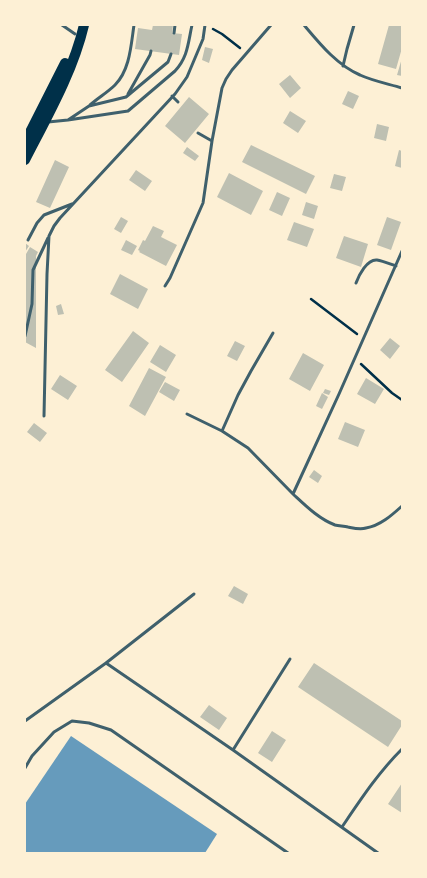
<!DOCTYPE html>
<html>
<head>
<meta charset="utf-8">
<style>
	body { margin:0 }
	#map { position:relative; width:427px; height:878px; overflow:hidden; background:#fdf0d5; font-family:Commissioner,sans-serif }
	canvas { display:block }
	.frame { position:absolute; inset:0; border:26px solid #fdf0d5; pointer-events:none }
</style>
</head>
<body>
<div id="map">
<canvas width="427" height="878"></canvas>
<div class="frame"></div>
</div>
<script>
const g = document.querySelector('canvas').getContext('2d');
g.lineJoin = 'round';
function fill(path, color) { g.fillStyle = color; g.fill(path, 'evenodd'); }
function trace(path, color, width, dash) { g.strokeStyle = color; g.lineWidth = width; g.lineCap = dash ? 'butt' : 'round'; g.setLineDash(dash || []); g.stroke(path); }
fill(new Path2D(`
	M71,736L217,834L205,853H25V804Z`), '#669bbc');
fill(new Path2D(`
	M153,25H173L172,33L182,34L179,55L135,49L138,28L152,30Z
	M389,25H402V48L396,69L378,64Z
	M205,47L213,49L209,63L202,60Z
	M402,58V76L397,75Z
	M290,75L301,88L290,98L279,84Z
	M348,91L359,96L353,109L342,104Z
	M189,97L209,114L185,143L165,126Z
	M290,111L306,121L298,133L283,123Z
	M377,124L389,127L386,141L374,138Z
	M251,145L315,176L306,194L242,162Z
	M187,147L199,156L195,161L183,153Z
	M399,150L402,151V168L395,166Z
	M55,160L69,167L50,208L36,202Z
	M136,170L152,181L145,191L129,180Z
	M229,173L263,191L251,215L217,197Z
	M334,174L346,177L342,191L330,188Z
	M277,192L290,198L282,216L269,210Z
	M306,202L318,206L314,219L302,215Z
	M121,217L128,221L121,233L114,229Z
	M387,217L401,222L391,250L377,245Z
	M294,222L314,229L307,247L287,240Z
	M153,226L164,231L161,237L177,245L166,266L139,252L140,251L138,250L143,240L145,241Z
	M344,236L368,244L361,267L336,258Z
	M126,240L137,246L132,255L121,250Z
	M25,243L29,246L25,252Z
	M30,247L38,252L36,256V348L25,342V253L26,254Z
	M120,274L148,289L138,309L110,294Z
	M61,304L64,314L58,315L56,306Z
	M133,331L149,343L122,382L105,370Z
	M390,338L400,346L390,359L380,350Z
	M235,341L245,346L237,361L227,356Z
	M160,345L176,355L166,372L150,362Z
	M303,353L324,365L310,391L289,379Z
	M149,368L166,377L145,416L129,406Z
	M60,375L77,386L68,400L51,389Z
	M366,378L384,389L375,404L357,394Z
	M165,382L180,390L174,401L159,392Z
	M325,389L331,391L329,395L323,393Z
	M322,393L328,397L322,409L316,406Z
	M345,422L365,430L358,447L338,439Z
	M34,423L47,433L40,442L27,432Z
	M314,470L322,476L318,483L309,477Z
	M234,586L248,594L243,604L228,596Z
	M314,663L402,721V725L388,747L298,687Z
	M209,705L227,718L219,730L200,717Z
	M272,731L286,740L272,762L258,753Z
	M402,783V813L388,804Z`), '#bec0b2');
trace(new Path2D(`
	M213,29L222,34L240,48
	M311,299L357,334
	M361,364L392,393L402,400`), '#003049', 2.5);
trace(new Path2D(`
	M62,25L75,34
	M304,25C320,44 337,65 360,75C373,81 389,84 402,88
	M174,33L175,25
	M343,66L347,49L354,25
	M128,94L150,55L151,51
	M172,96L178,102
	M90,105C98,98 108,92 115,85C130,70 131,45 134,25
	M68,120L128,111L175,71C188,57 188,43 192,25
	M48,122L68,120L89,106L126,97L168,62L171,54
	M198,133L212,141
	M28,240L37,223L44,215L72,204
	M402,251L339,394L293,494C306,506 319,519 335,525C339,526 344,526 348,527C353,528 360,530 366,528C380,526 392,515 402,506
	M356,283C359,275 367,259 377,260C383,261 390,264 396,266
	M165,286L170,278L203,203L212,141L222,88L226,79L232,70L271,25
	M25,336L32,304L33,270L48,238
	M187,414L222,431L248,448L293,494
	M44,416L47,274L49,236L54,226L60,218L175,94L187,77L203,39L205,25
	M222,431L238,395L251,371L273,333
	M106,663L194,594
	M25,721L106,663L233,750L378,853
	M233,750L290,659
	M25,768L32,756L54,732L72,721L89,723L111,730L288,853
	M342,827C361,799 378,773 402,749`), '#3f606c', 3);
trace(new Path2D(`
	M25,142L65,63
	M25,160C47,117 73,72 84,25`), '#003049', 10);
</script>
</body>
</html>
